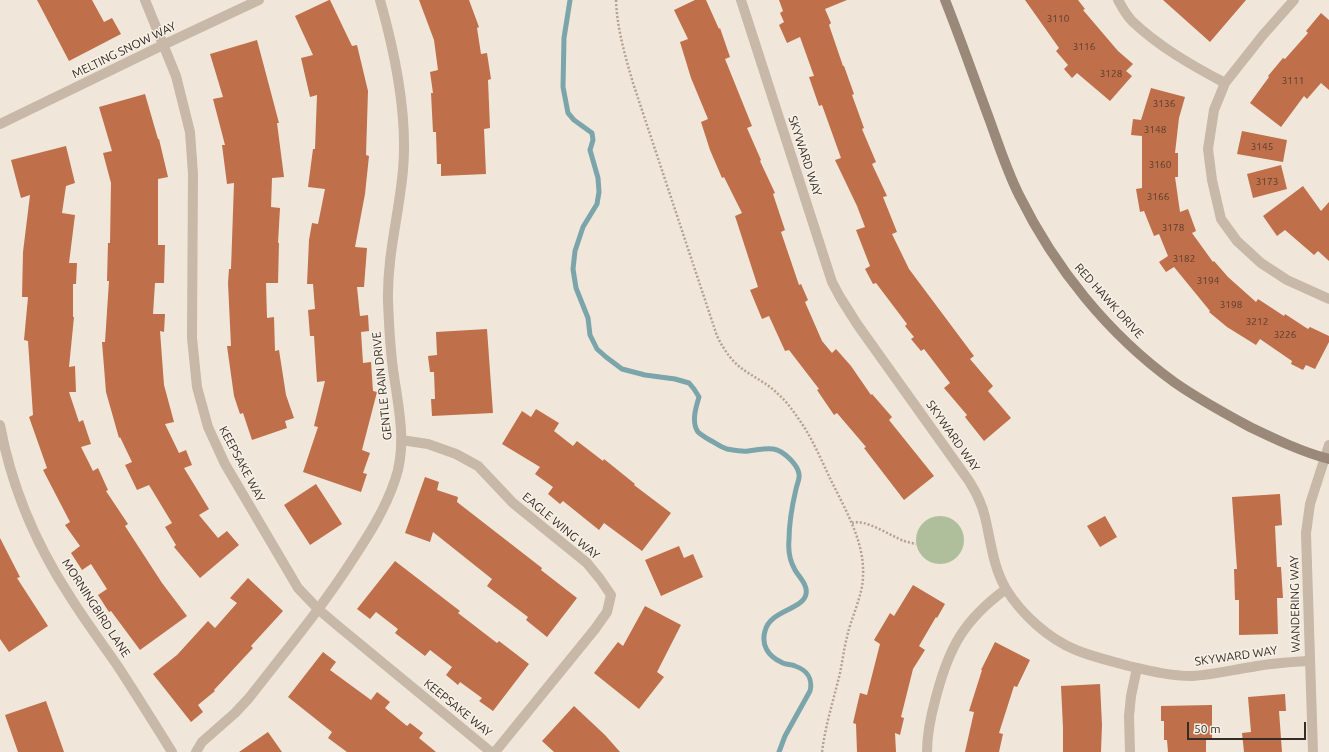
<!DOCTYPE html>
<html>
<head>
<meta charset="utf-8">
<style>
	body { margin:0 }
	#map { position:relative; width:1329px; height:752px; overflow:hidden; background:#f0e7da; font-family:Ubuntu,sans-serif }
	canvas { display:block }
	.scale { position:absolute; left:1187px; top:722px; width:119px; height:18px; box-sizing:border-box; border:2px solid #342c27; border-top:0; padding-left:5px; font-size:12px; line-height:14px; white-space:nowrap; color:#342c27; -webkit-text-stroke:3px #f8f1e6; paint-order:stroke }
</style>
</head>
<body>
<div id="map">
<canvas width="1329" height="752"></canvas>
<div class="scale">50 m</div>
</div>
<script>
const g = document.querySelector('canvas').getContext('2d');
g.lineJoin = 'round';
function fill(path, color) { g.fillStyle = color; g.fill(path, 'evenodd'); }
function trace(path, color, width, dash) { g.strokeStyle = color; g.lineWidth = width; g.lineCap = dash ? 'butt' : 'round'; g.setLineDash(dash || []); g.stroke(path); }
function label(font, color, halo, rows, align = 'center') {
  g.font = font + ' Ubuntu,sans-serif'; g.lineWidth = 3; g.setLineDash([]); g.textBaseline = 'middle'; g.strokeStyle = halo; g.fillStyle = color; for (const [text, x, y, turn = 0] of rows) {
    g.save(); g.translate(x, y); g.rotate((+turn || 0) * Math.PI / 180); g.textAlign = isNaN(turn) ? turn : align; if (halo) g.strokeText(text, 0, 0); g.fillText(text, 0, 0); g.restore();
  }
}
fill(new Path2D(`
	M916 540a24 24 0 1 1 48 0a24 24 0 1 1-48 0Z`), '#afbe9b');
trace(new Path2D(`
	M570,0L564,38L563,87L568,113L574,120L592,133L593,140L590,150L598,178L599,192L597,204L583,227L575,251L573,269L576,288L588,318L590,335L597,349L606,357L622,369L645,375L675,379L689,383L694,389L699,397C696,407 691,422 698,432C701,435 705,437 708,439C714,442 720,447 727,449C733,450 742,452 748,451C766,449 775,444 790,459C794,463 798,468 799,474C800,479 797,484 796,489C792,506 789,523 789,540C788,550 790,561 795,570C799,577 808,585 806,594C803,610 770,610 765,631C761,645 768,656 781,662C785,665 791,664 795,666C807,670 813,679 810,691L785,736L779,752`), '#7ba5ab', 5);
fill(new Path2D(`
	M37,0H92L104,22L112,18L121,34L69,61Z
	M329,0H330L352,46L357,45L368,91L366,155L369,156L365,194L355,247L367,248L364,287H357L360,316L368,315L369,331L361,332L363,363L371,362L373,391L377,392L362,450L370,453L363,473L367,474L361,492L303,472L318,427L314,426L325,381L317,382L314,336H310L308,310L315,309L313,284H307L309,240L312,223L318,224L325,189L308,187L313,149H315L317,95L310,97L301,58L313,55L295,16Z
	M419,0H469L479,27L477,28L481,54L487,53L491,79L488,80L490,128L484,129L486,174L441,176V164H437L436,132H433L431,93H433L430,72L438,70L434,40Z
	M695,0H706L719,29L720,28L730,57L725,59L752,126L747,128L761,160L760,161L775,193L773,194L785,230L781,232L799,285L801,284L808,300L805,302L822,341L832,353L836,349L851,366L871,395L872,394L892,417L889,420L934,476L904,500L864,448L866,447L837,413L834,415L817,390L819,389L789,350L785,351L769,316L762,319L750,290L758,287L735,216L742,213L724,177L722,178L710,150L701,122L708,119L691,78L680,42L688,39L674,10Z
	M779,0H847L825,9L831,23L829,25L843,66H844L854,94L852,95L864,128L862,129L876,162L872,164L887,196L883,197L897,232L892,234L909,269L974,356L970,359L993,386L988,391L1011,418L984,441L965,417L967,415L944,388L950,383L924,349L921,351L911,339L914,337L905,326L907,324L876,283L873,284L865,269L870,266L856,230L865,227L857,206L835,160L841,158L822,105L819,106L809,77L814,76L800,37L787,43L779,25L784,22L780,13L783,11Z
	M1025,0H1078L1085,9L1083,10L1118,51L1133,64L1126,71L1132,76L1110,101L1077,73L1072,78L1064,69L1068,65L1056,51L1059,48Z
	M1163,0H1246L1210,42Z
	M1321,13L1329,20V90L1321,83L1307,99L1304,96L1281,127L1250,103L1269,77L1268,76L1283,58L1285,59L1308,33L1306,31Z
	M257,40L279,123H277L284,177L272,178L271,207L280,208L278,243H279L278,283H266L267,318L274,317L275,351L279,350L286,395L294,418L285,421L287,428L252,440L243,413L240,414L234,396L227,346H231L228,283L229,269H231L234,183L227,184L222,145H225L213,99L223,97L210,54Z
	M1151,88L1185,97L1179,118L1175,153H1178V177H1175L1180,212L1188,209L1196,231L1192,233L1213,262L1214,261L1228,277L1256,302L1258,299L1284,316L1285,314L1308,329L1310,327L1329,336V342L1315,369L1306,365L1303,370L1291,364L1292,361L1260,339L1256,345L1227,327L1209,312L1210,311L1174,267L1166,272L1159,262L1168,256L1159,234L1154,236L1144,211L1140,212L1136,189L1142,188V136L1131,135L1133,119L1141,120Z
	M145,94L158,139H159L168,177L158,179V245H165L164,283H155L153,314H165L164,332L160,331L164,385L174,422L165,424L179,453L186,450L192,465L184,468L209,509L199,515L218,538L227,531L239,545L200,578L174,547L176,545L165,527L172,523L149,485L137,490L125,465L132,462L120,437L119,438L106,392L102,342H105L109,281H107L108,243H110L111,183L103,153L112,151L99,107Z
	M1242,131L1287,140L1283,162L1237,154Z
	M66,146L75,183L66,186L62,213L75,215L69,263H77L76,284H73V317H74L69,367L75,366L76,392H69L79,422L83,420L91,444L81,447L93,471L98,468L108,490L106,491L128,524L125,526L162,583L187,616L140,650L111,611L109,612L98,595L107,589L91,564L82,570L71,553L80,546L65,525L70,522L43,470L47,468L29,417L33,415L28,341L24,340L28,297H22L23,252L30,195L21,198L11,160Z
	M1281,165L1287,189L1253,198L1247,174Z
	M1303,186L1321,211L1329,202V261L1318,251L1314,255L1285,230L1277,236L1263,216Z
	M487,329L493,413L432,416L431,399H435L434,372H430L428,356L437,355L436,332Z
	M536,409L559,423L554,431L573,446L577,441L603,461L604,459L635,484L634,485L671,513L642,551L604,523L599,530L563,501L560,504L548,494L553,487L535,474L540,467L502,444L522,411L531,417Z
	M425,477L439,482L437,490L458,497L457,502L542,568L541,570L577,598L547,637L526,620L528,617L487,586L492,579L433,532L430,542L405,533Z
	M316,484L342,524L310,545L284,505Z
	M1280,494L1282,525L1275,526L1277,567H1281L1283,598H1277L1278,634L1239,635V600H1235L1234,569H1237L1232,497Z
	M1105,516L1117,537L1100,547L1087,526Z
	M0,538L20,577L17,578L48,626L9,652L0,639Z
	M679,546L684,558L693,554L703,577L661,596L645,560Z
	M395,561L460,611L458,613L497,643L499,641L529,664L493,711L479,701L482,698L460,682L458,685L446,675L452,667L430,650L425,656L395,633L398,629L376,612L370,619L357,609Z
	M248,578L283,611L251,646L253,648L214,690L215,691L198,705L203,712L191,722L153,674L177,655L208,621L215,628L237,603L230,598Z
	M913,585L945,604L937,618L936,617L919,646L925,650L913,669L901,717L904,718L900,735L895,733L896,752H857L856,724L853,723L860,693L867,695L880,644L874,640L890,613L894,616Z
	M645,606L681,625L657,672L664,677L639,709L594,673L618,642L623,646Z
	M995,642L1030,660L1017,687L1014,686L999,733L1003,734L999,752H965L974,712L969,711L982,670H981Z
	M323,652L336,662L330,670L371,700L377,692L390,702L385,708L407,726L410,723L423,733L419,738L436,752H347L328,738L332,732L288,697Z
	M1100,684L1102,725L1101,752H1063V728L1061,686Z
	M1285,694L1286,711H1279L1282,752H1244L1242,733L1251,732L1248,697Z
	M46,701L64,752H18L5,715Z
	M1212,705V739H1206V752H1168L1167,740H1164V721H1161V706Z
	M574,706L605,735L620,752H554L542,741Z
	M268,732L282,752H239Z`), '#bf6f49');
trace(new Path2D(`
	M616,0C617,29 625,55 633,83L717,336C725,352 734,365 750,374C759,380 769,385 777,393C785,400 792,409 798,418C811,436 819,455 828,474C843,506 865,540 863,576C863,595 851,618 847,637C843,652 842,667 838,681C832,705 825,728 822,752
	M852,523C864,518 891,536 904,541C908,542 912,543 916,544`), '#b3a291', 2.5, [2, 2]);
trace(new Path2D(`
	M145,0L176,76L190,132L193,174L192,338L197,387L208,427L225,464L298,588L318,609L338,626L491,752
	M741,0L832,282L840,297L857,324L969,481C976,492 982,504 985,517C991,542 993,567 1006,589C1022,615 1049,639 1076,650C1093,657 1111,661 1129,666C1150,671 1170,676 1192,676C1212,675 1232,670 1252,667C1271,663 1290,662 1309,661
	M1118,0C1122,7 1126,15 1132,21C1159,47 1193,66 1225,83
	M1294,0L1263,35L1225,83L1214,110L1208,149L1212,180L1221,219L1237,241L1261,263L1287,280L1329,299
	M0,124L163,45L259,0
	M0,425C11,485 36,544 69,595C84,619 101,642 117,665C136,694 154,723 172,752
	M401,440L428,444L456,454L478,466L513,503L587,563L600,579L611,595L607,612L595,629L495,752
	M196,752L202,742L235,713L249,698C284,653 320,610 351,562C368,536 385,510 395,480C407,446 399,410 394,376C390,351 389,326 388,301C387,255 399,215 403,170C408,115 395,53 380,0
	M927,752C927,733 931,715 936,697C949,647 964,620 1006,589
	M1130,752L1129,716L1131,696L1137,668
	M1313,752L1306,533L1310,504L1329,445`), '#c7b8a7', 10);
trace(new Path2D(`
	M945,0C961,40 975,81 990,121C999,146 1007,171 1019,195C1055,268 1108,334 1174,382C1198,399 1224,413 1250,427C1275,439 1302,452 1329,459`), '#9a8878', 10);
label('10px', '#573d30', null, [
	["3110",1058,19],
	["3116",1084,47],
	["3128",1111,74],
	["3111",1293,81],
	["3136",1164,104],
	["3148",1155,130],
	["3145",1262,147],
	["3160",1160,165],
	["3173",1267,182],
	["3166",1158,197],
	["3178",1173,228],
	["3182",1184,259],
	["3194",1208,281],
	["3198",1231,305],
	["3212",1257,322],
	["3226",1285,335]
]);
label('12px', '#342c27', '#f8f1e6', [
	["MELTING SNOW WAY",124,50,-26],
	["SKYWARD WAY",805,156,72],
	["RED HAWK DRIVE",1109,301,48],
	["GENTLE RAIN DRIVE",382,386,-96],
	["SKYWARD WAY",953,436,55],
	["KEEPSAKE WAY",242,464,62],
	["EAGLE WING WAY",561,526,40],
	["WANDERING WAY",1295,604,-91],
	["MORNINGBIRD LANE",96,608,57],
	["SKYWARD WAY",1236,656,-8],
	["KEEPSAKE WAY",458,708,39]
]);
</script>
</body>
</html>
